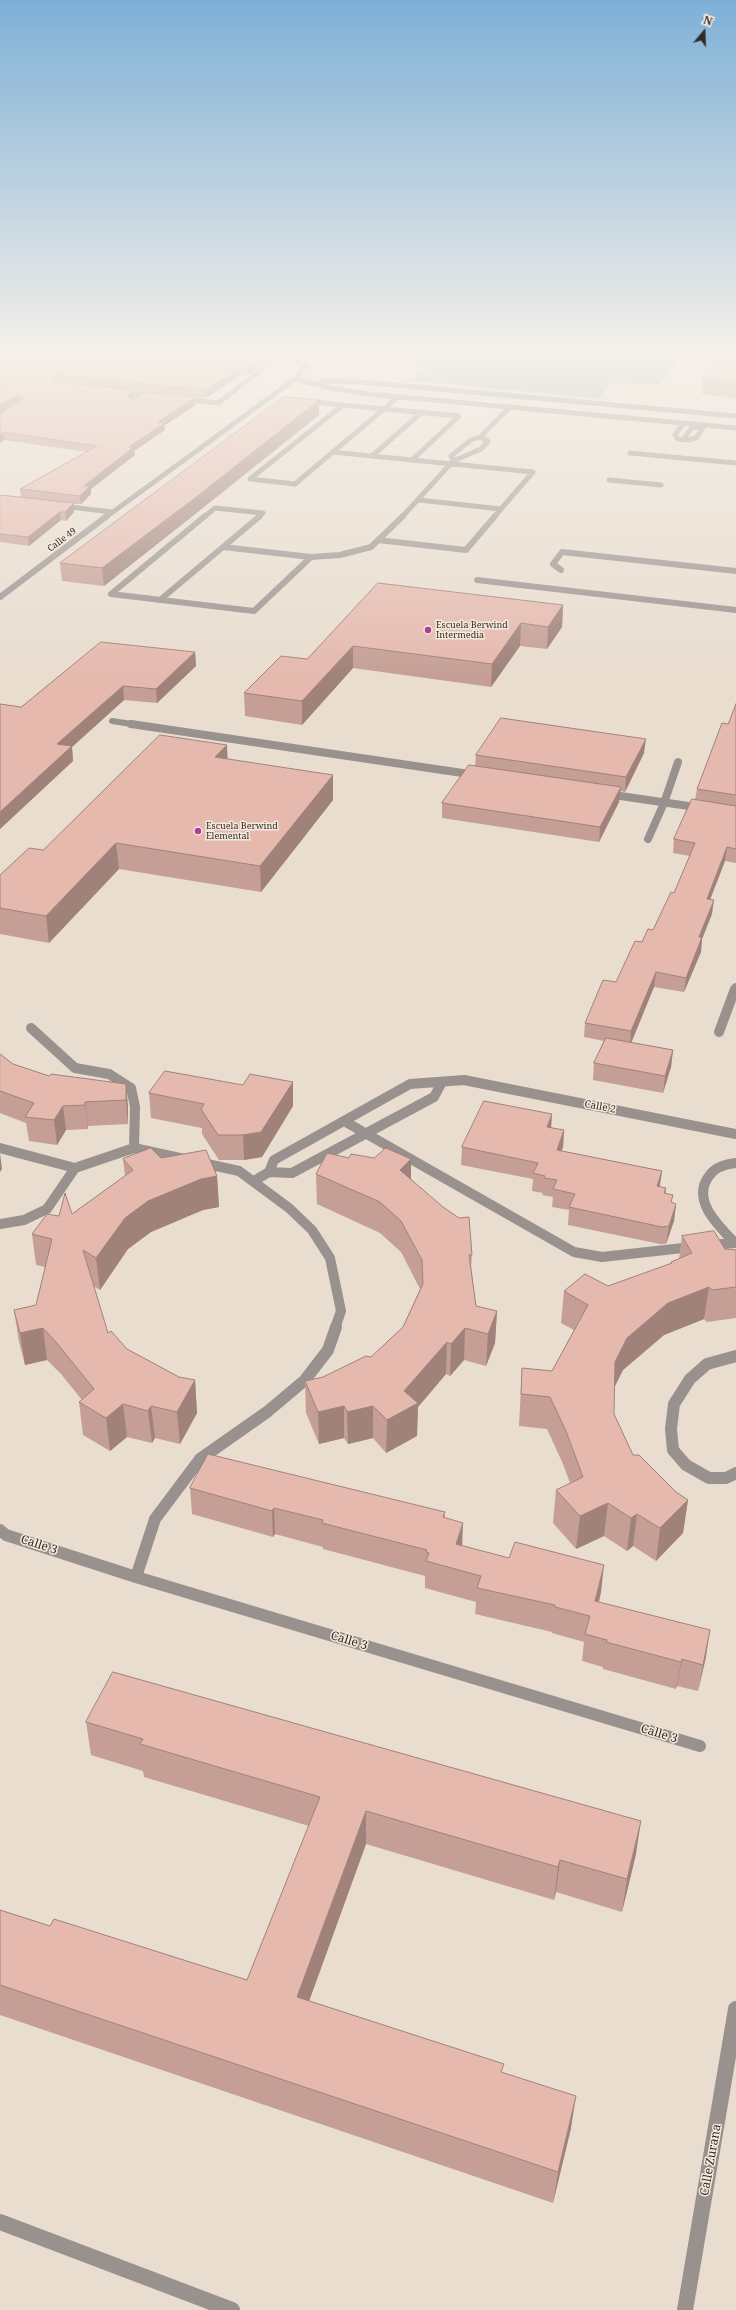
<!DOCTYPE html>
<html>
<head>
<meta charset="utf-8">
<style>
	body { margin:0 }
	#map { position:relative; width:736px; height:2310px; overflow:hidden; background:#e9ddcf; font-family:"Noto Serif",serif }
	canvas { display:block }
	.north { position:absolute; left:684px; top:12px; width:40px; height:40px; -webkit-text-stroke:3px #f7eadc; paint-order:stroke; rotate:19deg; font-size:11px; font-weight:700; line-height:16px; text-align:center; color:#312c26 }
	.north::after { content:''; display:block; margin:auto; width:14px; height:18px; background:#312c26; clip-path:polygon(50% 0,100% 100%,50% 72%,0 100%) }
</style>
</head>
<body>
<div id="map">
<canvas width="736" height="2310"></canvas>
<div class="north">N</div>
</div>
<script>
const g = document.querySelector('canvas').getContext('2d');
g.lineJoin = 'round';
function fill(path, color) { g.fillStyle = color; g.fill(path, 'evenodd'); }
function trace(path, color, width, dash) { g.strokeStyle = color; g.lineWidth = width; g.lineCap = dash ? 'butt' : 'round'; g.setLineDash(dash || []); g.stroke(path); }
function label(font, color, halo, rows, align = 'center') {
  g.font = font + ' "Noto Serif",serif'; g.lineWidth = 3; g.setLineDash([]); g.textBaseline = 'middle'; g.strokeStyle = halo; g.fillStyle = color; for (const [text, x, y, turn = 0] of rows) {
    g.save(); g.translate(x, y); g.rotate((+turn || 0) * Math.PI / 180); g.textAlign = isNaN(turn) ? turn : align; if (halo) g.strokeText(text, 0, 0); g.fillText(text, 0, 0); g.restore();
  }
}
fill(new Path2D(`
	M307,353H684L659,385L611,383L600,399L405,380L429,371L414,360L378,356L336,357L316,361Z`), '#a0c2b0');
trace(new Path2D(`
	M295,379L330,388L368,394L736,428
	M323,381L360,382L736,416
	M120,392L154,396
	M183,399L218,403L283,353
	M306,401L343,405
	M343,405L384,409L295,484L250,479Z
	M384,409L459,416L412,460
	M384,409L398,397
	M683,424L675,435L678,439L688,440
	M692,427L703,428L696,438L688,440L685,437Z
	M332,452L533,472L494,517
	M630,453L736,463
	M372,456L422,412
	M453,461L451,456L471,440L480,437L510,407
	M609,480L661,485
	M419,500L501,509
	M62,506L112,512
	M106,517L295,379L306,366L286,353
	M204,517L215,508L263,513L258,517
	M402,517L453,461L481,449L488,441L480,437`), '#99918e', 5);
trace(new Path2D(`
	M205,516L111,594L254,611L311,557L223,547L260,516
	M378,540L466,550L495,516
	M311,557L340,555L371,547L403,516
	M561,570L553,564L562,552L736,571
	M477,580L736,610
	M0,597L107,516
	M160,600L223,547
	M112,721L138,725`), '#99918e', 6);
trace(new Path2D(`
	M131,724L476,775
	M607,794L702,808
	M648,839L664,803L678,762
	M735,990L736,987`), '#99918e', 8);
trace(new Path2D(`
	M31,1028L75,1068L109,1074L131,1088L135,1107L134,1148
	M719,1032L735,989
	M344,1121L574,1252L602,1257L692,1247
	M0,1148L75,1168
	M269,1172L274,1160L410,1084L464,1080L736,1134
	M254,1181L269,1172L292,1173L434,1097L442,1082
	M0,1224L24,1220L47,1209L75,1168L134,1148L239,1171L289,1208L312,1230L330,1258L341,1311L335,1328
	M734,1242C718,1225 691,1200 709,1176C715,1167 726,1164 736,1163
	M708,1245L736,1243`), '#99918e', 10);
trace(new Path2D(`
	M736,1356L707,1364L690,1379L674,1404L671,1429L673,1450L686,1465L709,1478H726L736,1473
	M0,1530L6,1535L136,1577L700,1746
	M136,1577L155,1519L200,1459L267,1412L305,1380L328,1350L336,1327`), '#99918e', 12);
trace(new Path2D(`
	M0,2222L232,2310
	M685,2310L736,2009`), '#99918e', 16);
fill(new Path2D(`
	M0,353L272,356L247,376L241,375L206,398L56,382L133,390L134,398L132,399L196,405L165,425V430L134,451L135,455L91,489V494L81,504H74V512L66,521L61,520L29,546L0,542V495L21,497L20,489L86,452L4,440L0,444V413H1L20,403L18,402L0,413Z
	M736,353V398L702,394L703,380Z
	M319,415L199,511L104,586L62,581L60,563Z
	M378,583L563,605L562,627L547,649L520,646L491,687L353,668L302,725L245,716L244,693L307,659Z
	M195,652L196,666L157,703L124,700L72,747L73,761L0,829V704L21,707Z
	M736,704V863L725,861L710,899L712,914L702,939L701,952L684,992L654,987L631,1042L673,1050L671,1067L663,1093L593,1080L594,1063L604,1041L584,1037L585,1023L616,982L642,942L653,930L674,893L690,856L673,853L674,839L695,800L697,789L728,724Z
	M644,753L625,792L620,791L619,802L599,842L442,818V803L475,766L476,755Z
	M228,759L333,800L261,892L119,869L49,943L0,934V875L43,850Z
	M0,1054L13,1064L49,1076L126,1084L128,1108V1124L88,1126V1129L66,1130L57,1145L29,1141L26,1123L0,1113Z
	M293,1082V1106L262,1157L244,1160H219L202,1134V1128L151,1118L149,1093L243,1085Z
	M551,1128L564,1130L563,1147L561,1151L662,1171L660,1187L666,1188V1193L672,1203L676,1204L674,1221L666,1244H660L568,1225L569,1210L552,1207L553,1197L542,1195L543,1193L532,1191L533,1179L461,1165L462,1147Z
	M161,1158L217,1176L219,1207L203,1210L151,1232L128,1249L100,1290L93,1286L108,1333L127,1349L179,1377L195,1380L197,1413L180,1444L155,1438L152,1443L127,1437L110,1451L83,1435L79,1402L82,1400L61,1374L47,1360L25,1365L19,1342L14,1310L36,1305L45,1267L36,1265L32,1234L59,1216L72,1214L125,1176L123,1159Z
	M349,1158L411,1159V1179L472,1255L471,1268L476,1306L497,1311L495,1343L486,1366L464,1360L450,1376L446,1374L418,1407L417,1436L386,1453L373,1438L348,1444L344,1438L319,1444L306,1413L305,1381L323,1377L371,1357L403,1327L420,1289L401,1252L380,1233L317,1204L316,1174Z
	M682,1236L725,1249L736,1250V1318L707,1322L704,1319L664,1335L623,1370L614,1388V1414L633,1455L676,1492L688,1500L683,1533L656,1561L633,1546L627,1551L604,1536L576,1549L553,1523L556,1490L570,1483L563,1464L547,1429L519,1426L522,1368L552,1371L574,1330L561,1323L564,1291L608,1286L671,1264V1262L679,1259Z
	M190,1488L445,1512V1518L462,1546L601,1592L599,1602L706,1657L698,1691L677,1686L676,1689L603,1669V1667L582,1661L584,1642L552,1633V1632L475,1614L476,1602L425,1588V1576L323,1549V1547L275,1534L273,1537L192,1514Z
	M86,1722L636,1854L622,1912L556,1892L554,1900L366,1844L309,2001L503,2073L571,2128L553,2203L0,2015V1910L50,1926L247,1980L309,1826L144,1777L143,1771L91,1755Z`), '#c59f96');
fill(new Path2D(`
	M267,353H272V356L247,376V369Z
	M241,368V375L206,398V390Z
	M54,375L55,382L53,379Z
	M133,390L134,398L129,403L128,396Z
	M18,395V402L0,413V405Z
	M196,397V405L165,425V430L134,451L135,455L91,489V494L81,504L80,496L84,486L158,422Z
	M319,400V415L199,511L104,586L102,568Z
	M3,432L4,440L0,444V435Z
	M74,503V512L66,521L65,512Z
	M60,512L61,520L29,546L28,537Z
	M563,605L562,627L547,649L548,627Z
	M521,623L520,646L491,687L492,664Z
	M353,646V668L302,725V701Z
	M195,652L196,666L157,703L156,689Z
	M123,686L124,700L72,747L73,761L0,829V812L57,744Z
	M646,739L644,753L625,792L626,777Z
	M227,745L228,769L215,757Z
	M333,775V800L261,892L260,866Z
	M621,787L619,802L599,842L600,827Z
	M116,843L119,869L49,943L46,916Z
	M727,847L725,861L705,913L707,899Z
	M714,900L712,914L702,939L701,952L684,992L686,978L699,937Z
	M656,972L654,987L630,1046L631,1031Z
	M673,1050L671,1067L663,1093L665,1076Z
	M293,1082V1106L262,1157L244,1160L243,1135Z
	M126,1084L128,1108V1124L126,1100Z
	M85,1102L88,1126V1129L85,1105Z
	M63,1106L66,1130L57,1145L54,1120Z
	M552,1114L551,1131L547,1127Z
	M564,1130L563,1147L556,1168L557,1150Z
	M0,1153L2,1169L0,1172Z
	M411,1159V1190L400,1170Z
	M662,1171L659,1188L657,1186Z
	M217,1176L219,1207L203,1210L151,1232L128,1249L100,1290L96,1258L125,1218L148,1201L201,1179Z
	M676,1204L674,1221L666,1244L669,1226Z
	M709,1287L704,1319L664,1335L623,1370L611,1394L615,1362L627,1338L668,1303Z
	M497,1311L495,1343L486,1366L488,1334Z
	M43,1328L47,1360L25,1365L20,1333Z
	M465,1328L464,1360L450,1376L451,1344Z
	M447,1342L446,1374L418,1407L417,1436L386,1453L387,1420L404,1391Z
	M195,1380L197,1413L180,1444L177,1412Z
	M123,1404L127,1437L110,1451L106,1418Z
	M151,1406L155,1438L152,1443L148,1411Z
	M344,1406V1438L319,1444L318,1412Z
	M373,1406V1438L348,1444L347,1412Z
	M688,1500L683,1533L656,1561L660,1528Z
	M608,1503L604,1536L576,1549L580,1516Z
	M274,1508L275,1534L273,1537L272,1511Z
	M637,1514L633,1546L627,1551L631,1518Z
	M463,1523L462,1549L455,1570L456,1544Z
	M604,1565L601,1592L592,1628L595,1601Z
	M710,1630L706,1657L698,1691L703,1665Z
	M682,1659L677,1686L676,1689L681,1662Z
	M366,1811V1844L299,2029L297,1997Z
	M641,1821L636,1854L622,1912L627,1879Z
	M560,1860L556,1892L554,1900L558,1867Z
	M576,2096L571,2128L553,2203L558,2172Z`), '#a0827a');
const building = new Path2D(`
	M0,353H267L247,369L241,368L206,390L54,375L53,379L56,382L133,390L128,396L132,400L146,392L196,397L158,422L165,423L129,447H134L84,486H90L80,496L20,489L97,446L3,432L0,435V413H1L21,402L23,397L18,395L0,405Z
	M722,353H736V384L703,380Z
	M284,397L319,400L199,495L102,568L60,563Z
	M0,495L74,503L65,512H60L28,537L0,534Z
	M378,583L563,605L548,627L521,623L492,664L353,646L302,701L244,693L281,656L307,659Z
	M101,642L195,652L156,689L123,686L57,744L72,746L0,812V704L21,707Z
	M736,704V795L697,789L722,723L728,724Z
	M501,718L646,739L626,777L476,755Z
	M160,735L227,745L215,757L333,775L260,866L116,843L46,916L0,908V875L29,848L43,850Z
	M469,765L621,787L600,827L442,803Z
	M692,799L736,806V849L727,847L707,899L714,900L699,937H702L686,978L656,972L631,1031L585,1023L603,980L616,982L635,941L642,942L648,929L653,930L671,892L674,893L695,843L674,839Z
	M606,1038L673,1050L665,1076L594,1063Z
	M0,1054L13,1064L49,1076L51,1074L126,1084V1100L85,1102V1105L63,1106L54,1120L25,1117L34,1103L0,1091Z
	M165,1071L243,1085L250,1074L293,1082L261,1132L243,1135H218L201,1109L204,1104L149,1093Z
	M484,1101L552,1114L547,1127L564,1130L557,1150L662,1171L657,1186L666,1188L664,1193L673,1195L671,1202L676,1204L669,1226L662,1227L569,1207L575,1194L553,1189L557,1180L544,1178L545,1176L533,1173L538,1163L462,1147Z
	M151,1148L161,1158L206,1150L217,1176L201,1179L148,1201L125,1218L96,1258L83,1250L108,1333L111,1331L127,1349L179,1377L195,1380L177,1412L151,1406L148,1411L123,1404L106,1418L79,1402L94,1389L56,1342L43,1328L20,1333L14,1310L36,1305L52,1239L32,1234L47,1214L59,1216L65,1193L72,1214L133,1170L123,1159Z
	M386,1148L411,1159L400,1170L443,1207L459,1218L469,1217L472,1255H469L476,1306L497,1311L488,1334L465,1328L451,1344L447,1342L404,1391L418,1403L387,1420L373,1406L347,1412L344,1406L318,1412L305,1381L323,1377L366,1356L371,1357L403,1327L423,1284L422,1260L401,1221L380,1202L316,1174L327,1153L349,1158L351,1154L374,1158Z
	M714,1231L725,1249L736,1250V1287L712,1290L709,1287L668,1303L627,1338L615,1362L614,1414L633,1455H639L676,1492L688,1500L660,1528L637,1514L631,1518L608,1503L580,1516L556,1490L583,1477L566,1431L550,1397L521,1394L522,1368L552,1371L588,1305L564,1291L585,1274L608,1286L672,1263L671,1262L692,1253L682,1236Z
	M208,1454L445,1512L443,1517L463,1523L456,1544L509,1558L515,1542L604,1565L595,1601L710,1630L703,1665L682,1659L681,1662L606,1642L607,1640L585,1634L590,1616L555,1607V1605L477,1588L481,1576L426,1561L429,1553L426,1552L427,1550L322,1523L323,1520L274,1508L272,1511L190,1488Z
	M113,1672L641,1821L627,1879L560,1860L558,1867L366,1811L297,1997L504,2064L501,2072L576,2096L558,2172L0,1985V1910L50,1926L54,1919L247,1980L320,1797L140,1744L143,1739L86,1722Z`);
fill(building, '#e5b9ae');
trace(building, '#a0827a', 1);
const sky = g.createLinearGradient(0, 0, 0, 677);
sky.addColorStop(0, '#7eb0d7');
sky.addColorStop(0.52, '#f5f0e9');
sky.addColorStop(1, '#f5f0e900');
g.fillStyle = sky;
g.fillRect(0, 0, 736, 677);
for (const [x, y, r, color] of [
	[428,630,4,"#ad3d9b"],
	[198,831,4,"#ad3d9b"]
]) { const dot = new Path2D(); dot.arc(x, y, r, 0, 2 * Math.PI); g.fillStyle = color; g.fill(dot); trace(dot, '#f7eadc', 1.5); }
label('9px', '#312c26', '#f7eadc', [
	["Calle 49",62,540,-37]
]);
label('9px', '#312c26', '#f7eadc', [
	["Escuela Berwind",436,625],
	["Intermedia",436,635],
	["Escuela Berwind",206,826],
	["Elemental",206,836]
], 'left');
label('10px', '#312c26', '#f7eadc', [
	["Calle 2",600,1107,11]
]);
label('12px', '#312c26', '#f7eadc', [
	["Calle 3",39,1545,18],
	["Calle 3",349,1641,17],
	["Calle 3",659,1734,17],
	["Calle Zurana",711,2160,-80]
]);
</script>
</body>
</html>
